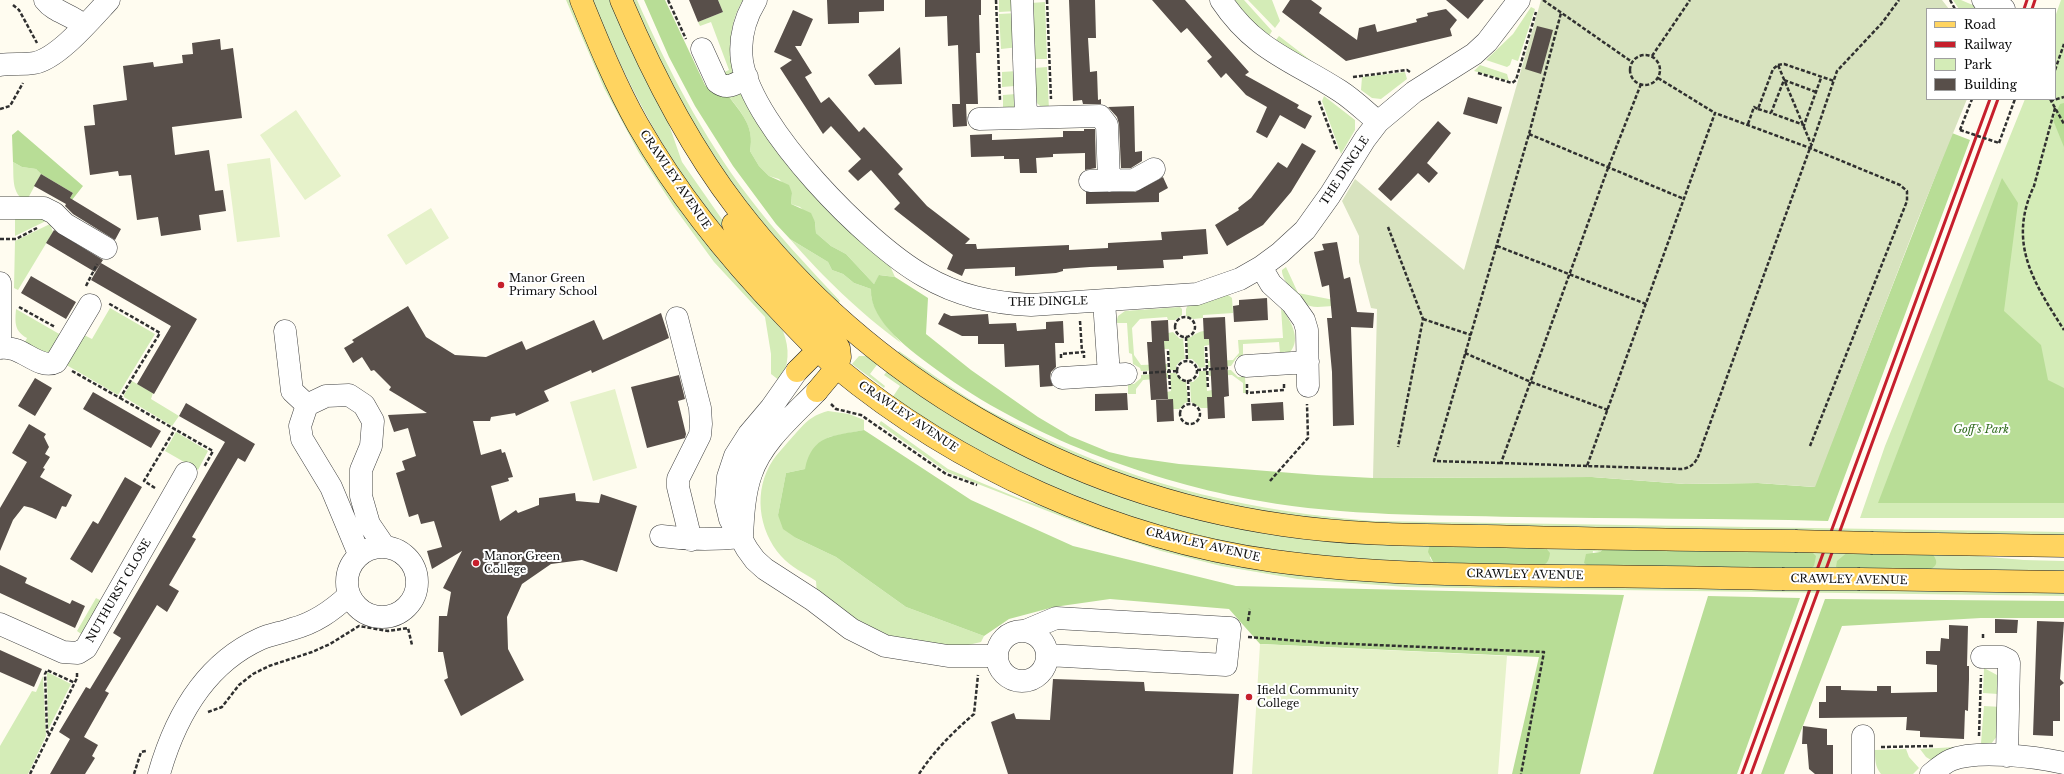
<!DOCTYPE html>
<html>
<head>
<meta charset="utf-8">
<style>
	body { margin:0 }
	#map { position:relative; width:2064px; height:774px; overflow:hidden; background:#fffcf0; font-family:"Libre Baskerville",serif }
	canvas { display:block }
	.legend { position:absolute; left:1926px; top:8px; width:130px; height:92px; box-sizing:border-box; background:#fff; border:1px solid #9f9f9f; margin:0; padding:5px 7px; list-style:none; font-size:12px; color:#0e0e0e }
	.legend li { display:flex; align-items:center; gap:8px; height:20px }
	.legend b { width:20px; border:1px solid #9f9f9f }
</style>
</head>
<body>
<div id="map">
<canvas width="2064" height="774"></canvas>
<ul class="legend">
<li><b style="height:5px;background:#ffd460"></b>Road</li>
<li><b style="height:5px;background:#c61f2c"></b>Railway</li>
<li><b style="height:11px;background:#d4ecb7"></b>Park</li>
<li><b style="height:11px;background:#584f4a"></b>Building</li>
</ul>
</div>
<script>
const g = document.querySelector('canvas').getContext('2d');
g.lineJoin = 'round';
function fill(path, color) { g.fillStyle = color; g.fill(path, 'evenodd'); }
function trace(path, color, width, dash) { g.strokeStyle = color; g.lineWidth = width; g.lineCap = dash ? 'butt' : 'round'; g.setLineDash(dash || []); g.stroke(path); }
function label(font, color, halo, rows, align = 'center') {
  g.font = font + ' "Libre Baskerville",serif'; g.lineWidth = 4; g.setLineDash([]); g.textBaseline = 'middle'; g.strokeStyle = halo; g.fillStyle = color; for (const [text, x, y, turn = 0] of rows) {
    g.save(); g.translate(x, y); g.rotate((+turn || 0) * Math.PI / 180); g.textAlign = isNaN(turn) ? turn : align; if (halo) g.strokeText(text, 0, 0); g.fillText(text, 0, 0); g.restore();
  }
}
fill(new Path2D(`
	M566,0H572L699,232L719,259L783,331C790,349 789,365 780,381L771,374V354L765,317L714,262L674,207L639,153L604,88Z
	M592,0H611L667,119L682,162L735,238L729,240C713,218 696,196 681,173C645,119 617,59 592,0Z
	M630,0H637C668,69 702,135 748,196C776,233 808,267 840,301L837,304C780,247 727,185 686,115C665,79 648,38 630,0Z
	M718,0H743C728,24 729,51 734,78L719,74L729,70L711,22L700,26L698,22L723,12Z
	M999,0H1017V11L999,12Z
	M1229,0H1244L1272,31L1269,36L1265,37Z
	M1248,0H1272L1280,21L1275,28Z
	M1953,0H1961L1982,9H1959Z
	M2061,0H2064V518H1860L1885,446L2025,99H2055V17Z
	M1045,2L1047,59H1034L1031,3Z
	M1531,7L1535,9L1518,61L1512,59L1510,65L1507,67L1486,60L1513,34Z
	M1017,13L1019,47L1001,49L999,14Z
	M1279,36L1318,66L1323,71L1275,41Z
	M1480,65L1507,74L1509,81L1474,71Z
	M1047,67L1049,110L1042,108L1034,100V68Z
	M1017,71L1015,86L1002,87V72Z
	M1405,72L1407,79L1381,99L1372,98L1361,90L1362,77Z
	M740,89L887,259L895,277L880,275L874,284L846,254L831,246L816,233L815,222L800,207L791,204L792,193L779,179L769,176L759,166L750,151C755,127 741,112 727,94Z
	M1016,94V106L1003,112V95Z
	M1324,96L1355,120V130L1341,154L1322,101Z
	M13,162L22,167L36,169L41,174L26,202C11,193 14,178 13,162Z
	M20,215L48,220L15,236V218Z
	M50,224L53,232L18,290L14,288L15,241Z
	M790,239L828,262L832,270L843,274L854,283L871,289C870,310 888,327 901,343C858,311 825,279 790,239Z
	M1286,267L1298,293L1334,300L1333,306C1326,306 1317,308 1310,306C1300,303 1281,280 1282,270Z
	M1227,294L1232,298L1233,313L1203,315V318L1193,319L1186,316V309L1188,305Z
	M1180,307L1182,309V315L1175,320H1168L1167,317L1140,319L1132,328L1134,355L1141,365L1167,364V370L1141,371L1140,368L1133,364L1132,354L1129,353L1127,323H1116L1118,316L1125,311Z
	M110,308L155,334L118,395L63,363L80,333L92,339Z
	M1281,308C1290,319 1302,339 1290,352L1280,353L1279,342L1243,344V356L1237,357L1231,366L1208,367V361L1233,360L1239,353L1238,340L1283,338Z
	M16,309L61,335L48,358L24,344L27,338C14,331 15,322 16,309Z
	M1204,331L1209,339V345L1204,346L1205,367L1199,368L1198,365L1192,359H1188L1187,338C1194,337 1195,332 1204,331Z
	M1173,332L1180,339L1183,338L1185,359L1181,360L1176,366V370H1170L1169,349H1164V341H1169L1168,333Z
	M899,351C926,370 953,389 982,407C1000,417 1020,426 1038,435C1144,487 1256,512 1373,521L2064,532V537L1419,528L1274,516L1146,486L1008,427L896,355Z
	M859,356H869L879,362L870,374L885,386L884,388L852,364Z
	M888,370L1093,484L1430,544V558L1434,564L1293,555L1181,534L1075,499L974,451L892,398L900,386L884,375Z
	M1231,370L1238,377H1245L1246,393H1243V383L1232,375L1209,376L1208,371Z
	M1199,371H1206L1207,391L1212,390V397L1208,408H1201L1191,402L1190,382H1193L1199,376Z
	M1168,373V378L1143,380L1136,389V394H1128V384H1134L1141,378V375Z
	M1170,373H1176L1183,382H1186L1188,402L1185,403L1179,409H1173L1168,400L1167,392L1171,391Z
	M132,381L153,393L151,399L179,416L172,426L124,397V395Z
	M828,411L849,414L864,420V430L829,437L805,469L786,473L778,515L796,538L836,557L906,607L984,636L981,642L951,649L873,632L817,594L816,581C804,573 791,567 781,556C758,530 753,490 773,460C777,454 783,448 788,442C802,427 808,416 828,411Z
	M881,421L948,469L1023,500L1196,555L2064,591V596L1467,588L1406,587L1298,579L1221,566L1161,551L1081,524L947,472L879,424Z
	M176,432L208,451L198,470L165,451Z
	M1545,547L1604,548L1600,552L1593,551L1591,568L1541,567Z
	M1811,551H1849L1843,570H1810Z
	M1931,552L2024,560L2064,561V574L1927,571Z
	M96,598L102,601L84,636L77,631Z
	M1984,668L1997,675L2000,679L1998,694L1983,693Z
	M47,672L71,684L48,730L47,675Z
	M43,676L46,736L28,774H0V746L32,691L36,692Z
	M1984,706L2002,707L1998,735L1991,744L1983,745L1981,743Z
	M1956,747L1931,760L1926,757L1920,749Z
	M1906,749L1909,757L1919,768L1913,774H1881C1875,767 1875,759 1875,750Z`), '#d4ecb7');
fill(new Path2D(`
	M644,0H665L705,85C712,93 716,95 727,94C741,113 755,126 750,151L759,166L769,176L789,185L792,193L791,204L811,213L815,222L816,233L831,246L846,254L874,284L879,275L895,277L928,298L926,334L971,370L1038,417L1070,436L1109,452L1130,457L1179,464L1317,475L1373,478L1592,477L1685,484L1758,483L1814,487L1952,133L1970,140L1828,521C1725,518 1621,519 1518,517C1432,515 1345,516 1260,501C1153,483 1024,435 937,370C913,352 869,322 871,289L854,283L843,274L832,270L828,262L790,239L776,224L733,166L695,106L669,57Z
	M2064,103V147L2053,120L2060,104Z
	M18,130L83,186L72,200L70,198L73,193L41,174L36,169L22,167L13,162L12,135Z
	M2002,178L2018,203L2004,311L2041,345L2048,380L2064,388V503H1878Z
	M864,430L971,500L1073,546L1236,586L1624,595L1580,774H1512L1539,657L1260,644L1229,609L1110,599L1054,607L1009,619L984,636L906,607L836,557L796,538L783,529L778,515L786,473L805,469C812,434 834,436 864,430Z
	M1430,544L1545,547L1550,553C1549,560 1548,563 1541,567L1434,564L1428,552Z
	M1604,548L1811,551L1816,556L1814,566L1810,570L1591,568L1584,563L1586,554L1600,552Z
	M1849,551L1931,552C1939,562 1938,566 1927,571L1843,570L1836,567L1837,561Z
	M1708,596L1800,598L1737,774H1653Z
	M1825,599L2064,601V618H1981L1842,626L1784,774H1761Z`), '#b8dd96');
fill(new Path2D(`
	M1541,0H1942L1949,9H1927V99H1967L1916,224L1815,487L1758,483L1685,484L1592,477L1373,478L1377,309L1371,308L1359,262V236L1342,201L1355,179L1464,270Z`), '#d8e3bf');
fill(new Path2D(`
	M296,110L341,176L305,200L260,135Z
	M270,158L280,237L237,242L227,164Z
	M431,208L449,238L406,265L387,235Z
	M615,389L637,468L593,481L570,402Z
	M1260,644L1507,656L1498,774H1252Z`), '#e6f2ca');
fill(new Path2D(`
	M689,0H718L723,12L698,22Z
	M827,0H884V11L859,12V23L828,24Z
	M925,0H981V15H979L980,53H976L978,104H966L967,126L953,127L952,104H960L958,45L948,46L947,16L925,17Z
	M1069,0H1095L1096,38H1088L1090,72L1097,71L1098,100L1101,99V104H1083L1082,100L1073,101Z
	M1152,0H1185L1249,72L1245,75L1299,105L1297,108L1312,116L1305,129L1280,115L1267,138L1256,132L1267,107L1246,95L1226,73L1221,78L1207,61L1212,57L1187,28L1181,33Z
	M1290,0H1311L1322,8L1319,13L1357,40L1359,28L1375,24L1377,32L1417,22L1416,19L1428,16L1427,13L1446,9L1457,20L1450,29L1452,36L1346,61L1282,12Z
	M1446,0H1484L1468,19Z
	M793,10L813,19L801,46H795L812,73L805,77L821,103L829,97L859,132L864,127L903,169L898,174L927,206L970,239L965,244H976L977,249L1069,245V250L1108,248V243L1162,240L1161,232L1206,229L1208,254L1183,256V259L1163,260L1164,268L1117,270V266L1090,267L1063,269V271L1056,273L1015,276V267L965,269L962,276L947,269L953,255L894,209L900,203L871,170L858,181L848,171L861,159L831,126L823,134L780,68L792,60L774,52Z
	M1537,26L1553,30L1541,74L1525,69Z
	M220,39L221,50L233,48L242,118L172,127L175,155L209,150L215,191L223,190L226,211L199,215L201,230L161,236L158,217L137,220L131,175L119,176L118,171L90,175L84,126L95,125L93,105L127,100L123,66L153,62L154,67L183,63L182,55L193,54L192,43Z
	M900,47L902,84L875,85L868,75Z
	M1468,97L1502,107L1497,124L1463,114Z
	M1134,106L1135,152L1142,151V161L1131,168H1121L1119,124L1117,117L1108,107Z
	M1438,121L1451,133L1427,163L1438,173L1429,183L1418,173L1391,201L1378,189Z
	M1084,129H1095L1096,168L1085,170V153L1053,154V157L1036,158L1037,173H1020L1019,159H1004V156L971,157L970,135L992,134V140L1063,137V131H1084Z
	M1302,143L1316,151L1291,192L1263,225L1227,246L1215,225L1239,210L1238,208L1251,198L1278,162L1287,168Z
	M41,174L73,193L70,198L121,229L115,240L73,214L65,206L66,204L34,186Z
	M1163,177L1168,188L1159,193V202L1086,204V192H1135Z
	M54,230L103,260L95,272L46,243Z
	M1337,242L1344,279L1350,277L1357,312L1374,313L1373,328L1351,327L1354,425L1333,426L1332,372L1327,318H1332L1329,285L1322,287L1314,252L1324,250L1322,244Z
	M101,263L197,319L154,394L137,384L171,326L91,280Z
	M31,276L76,302L66,319L21,293Z
	M1267,298L1268,320L1234,322L1233,306L1239,305V300Z
	M408,306L426,337L455,355L486,357L522,341L526,350L594,320L603,340L661,313L669,338L592,373L591,370L544,391L549,401L516,416L515,413L491,417L490,421H473L481,455L501,449L502,453L505,452L513,477L508,478L509,481L491,486L500,521L516,510L518,513L539,505V498L575,493L576,501L599,503L601,494L637,506L617,572L582,560L551,564L522,584L507,617L508,649L524,680L461,716L444,680L448,678L443,652H438L439,616H447L451,592L443,588L462,551L432,569L427,551L442,547L434,521L421,524L418,514L409,517L396,473L405,470L402,461L416,456L408,428L394,432L388,415L427,413L389,390L391,387L374,370L371,371L362,357L353,363L344,348L354,342L352,340Z
	M944,313L951,316L988,314L989,324L1016,323L1017,331L1046,329V322L1063,321L1064,343H1055L1056,367L1051,372L1050,378L1053,386L1040,387L1039,365L1005,367L1004,344H978V336H962L938,324Z
	M1225,317L1229,396L1224,397L1225,418L1208,419L1207,397H1212L1209,339H1204L1203,318Z
	M1168,320L1169,341H1164L1168,399L1151,400L1147,342H1152L1151,321Z
	M679,375L685,399L678,401L686,434L685,438L647,448L631,387Z
	M35,378L52,388L35,416L18,406Z
	M93,392L161,431L151,448L83,409Z
	M1127,393L1128,410L1095,411V394Z
	M1173,399L1174,421L1157,422L1156,400Z
	M1283,402L1284,420L1252,421L1251,404Z
	M186,403L255,444L245,462L238,458L192,537L196,539L169,585L179,591L167,612L157,605L105,691L109,693L84,737L98,745L92,756L95,758L85,774H50L70,739L59,732L86,687L90,689L121,638L113,633L225,442L179,416Z
	M29,424L46,434L44,437L49,447L45,454L50,457L43,468L45,469L40,477L72,495L66,507L62,506L56,519L32,508L24,506L13,520L0,551V508L27,462L12,453Z
	M125,477L142,487L92,573L70,559L93,521L98,524Z
	M0,565L27,578L25,583L70,604L72,600L85,606L75,628L0,593Z
	M1995,619L2018,620L2017,633H1995Z
	M2037,621L2064,622L2060,679L2064,683L2060,686V721H2053V736L2033,735Z
	M1949,625L1968,626L1967,666H1969V679L1968,711L1965,710L1964,739L1920,737V731L1906,730L1907,717L1819,718V702H1826V686H1841V690L1877,691V686H1891V693L1937,692V665L1926,664V651H1940L1941,638L1949,639Z
	M0,650L42,669L34,687L0,672Z
	M1053,679L1144,682L1145,691L1239,694L1233,774H1008L991,722L1014,713L1016,719L1050,720Z
	M1803,726L1827,729V745H1833V774H1815L1809,769L1807,744H1802Z`), '#584f4a');
const minor = new Path2D(`
	M45,0C55,13 72,14 84,26
	M756,0C745,18 739,39 742,61C752,127 867,244 924,276C958,296 992,303 1031,305L1197,294L1240,279L1261,267L1280,253L1305,230L1330,195L1365,139L1378,122L1414,92L1474,54L1487,42L1519,0
	M1022,0L1026,117
	M1221,0C1255,51 1292,60 1340,91C1354,100 1366,112 1378,122
	M1983,0L2004,9
	M702,49L717,82C728,91 737,83 747,77
	M0,65C11,63 23,65 34,63C58,59 92,18 109,0
	M979,119L1100,116L1107,125L1109,181
	M1090,181L1134,180L1154,169
	M0,208H44L54,213L65,224L106,248
	M1261,267L1271,284L1292,303L1304,320L1307,330L1308,386
	M0,283V348
	M1104,301L1109,375
	M677,318L700,408L701,424L700,435L678,479V487L691,540
	M285,331L292,391L307,405
	M0,347C5,348 11,348 16,350C28,354 43,369 56,362L90,305
	M1246,366L1308,362
	M797,371L771,408L749,434L735,456L728,477L726,502L730,519L747,549L755,560L765,569L813,600L851,629L885,646L948,656H996
	M1062,378L1126,374
	M661,536C689,540 714,540 742,537
	M742,537C743,516 744,494 751,474C762,441 794,415 817,391
	M347 582a35 35 0 1 1 70 0a35 35 0 1 1-70 0Z
	M359,554L331,487L302,439L300,426L307,405L326,396L349,395L364,405L373,421L371,446L361,470V496L369,524L384,546
	M0,624L63,652L78,653L86,648L186,473
	M997 656a25 25 0 1 1 50 0a25 25 0 1 1-50 0Z
	M1025,631L1056,618L1230,628L1226,665L1047,655
	M1982,657H2002L2008,660L2009,663L2007,756
	M1863,736V774
	M159,774C175,718 205,664 260,639C271,634 281,633 292,629C315,623 332,611 349,595
	M1931,774C1937,769 1944,763 1951,760C1978,749 2036,757 2064,763`);
const major = new Path2D(`
	M581,0C598,42 616,86 638,125C678,195 728,257 784,315C800,332 817,350 835,366C958,468 1116,539 1274,561C1370,574 1467,575 1564,576C1637,576 1709,578 1782,579
	M621,0C651,71 690,147 737,208C870,381 1068,494 1283,525C1350,535 1418,535 1486,536C1589,539 1692,540 1795,541
	M733,224L758,260L777,283L831,336L839,348L840,357L837,367L817,391
	M797,371L813,355L830,343
	M1873,543L2064,546
	M1860,579L2064,582`);
trace(minor, '#414141', 23);
trace(major, '#1f1f1f', 23);
trace(new Path2D(`
	M668,0L686,39
	M996,0L1000,100
	M1047,0L1051,99
	M1543,0L1632,62
	M1950,0L1955,9
	M13,5L19,10L37,43
	M1630 70a15 15 0 1 1 30 0a15 15 0 1 1-30 0Z
	M1652,56L1690,0
	M1778,65L1784,64L1834,81
	M2055,70L2064,44
	M1478,73L1512,83L1516,80L1536,12
	M1353,77L1407,70L1410,72
	M1658,78L1715,113
	M1816,92L1784,80L1771,113L1804,125L1821,78
	M2050,99L2064,124
	M1319,101L1337,149
	M2050,101L2064,97
	M2055,108L2034,186C2007,243 2034,283 2064,330
	M0,109L10,106L23,83
	M1758,109L1771,113
	M1748,124L1754,107L1758,109L1773,69L1778,65L1811,144
	M1960,130L1972,99
	M1529,134L1684,199
	M1999,143L2015,99
	M1388,227L1423,319L1398,447
	M0,239H16L37,228
	M1497,246L1646,304
	M86,286L97,264
	M19,307L55,327
	M1175 327a10 10 0 1 1 20 0a10 10 0 1 1-20 0Z
	M1423,319L1471,335
	M1080,321L1082,352
	M1186,337L1187,361
	M1206,347L1208,389
	M1168,351L1170,389
	M1465,353L1531,382L1608,410
	M1061,358V354L1084,352V358
	M1177 371a10 10 0 1 1 20 0a10 10 0 1 1-20 0Z
	M1197,370L1228,368
	M72,371L120,398L160,333L108,303
	M1143,373L1178,371
	M1188,380L1189,404
	M1247,384V393L1284,390V382
	M120,398L213,451L204,467
	M831,404L836,409L861,415L946,474L977,485
	M1180 414a10 10 0 1 1 20 0a10 10 0 1 1-20 0Z
	M1810,446L1907,201V191L1900,185L1810,148L1715,113L1587,466L1682,469C1698,467 1699,453 1704,440L1810,148L1812,144L1837,71L1882,23L1899,0
	M1501,463L1434,461L1529,134L1561,13
	M1587,466L1501,463L1608,168L1641,84
	M1270,481L1308,438L1307,404
	M155,488L144,481L175,429
	M1248,621L1250,609
	M1248,637L1327,643L1544,652L1521,774
	M1983,638V632
	M208,712L222,707L239,685L253,674L269,666L312,652L330,644L359,626L388,631L408,628L412,645
	M49,734L47,731L45,674L47,670L75,683
	M1979,736L1981,675
	M1881,747L1934,746
	M30,774L77,678V671
	M134,774L141,752L146,751
	M919,774C934,751 953,732 974,714L978,675`), '#303030', 2.5, [4, 2]);
trace(minor, '#fff', 22);
trace(major, '#ffd460', 22);
trace(new Path2D(`
	M2024,9L2027,0
	M2032,9L2035,0
	M1742,774L1990,99
	M1751,774L1998,99`), '#c61f2c', 3);
const majorBridge = new Path2D(`
	M1795,541L1873,543
	M1782,579H1860`);
trace(majorBridge, '#1f1f1f', 23, []);
trace(new Path2D(`
	M1960,130L1999,143`), '#303030', 2.5, [4, 2]);
trace(majorBridge, '#ffd460', 22);
for (const [x, y, r, color] of [
	[501,285,4,"#c61f2c"],
	[476,563,4,"#c61f2c"],
	[1249,697,4,"#c61f2c"]
]) { const dot = new Path2D(); dot.arc(x, y, r, 0, 2 * Math.PI); g.fillStyle = color; g.fill(dot); trace(dot, '#fff', 1.5); }
label('11px', '#0e0e0e', '#fff', [
	["THE DINGLE",1345,171,-57],
	["CRAWLEY AVENUE",675,180,56],
	["THE DINGLE",1048,302,-1],
	["CRAWLEY AVENUE",908,417,34],
	["CRAWLEY AVENUE",1203,545,13],
	["CRAWLEY AVENUE",1525,575,1],
	["CRAWLEY AVENUE",1849,580,1],
	["NUTHURST CLOSE",119,591,-60]
]);
label('11px', '#0e0e0e', '#fff', [
	["Manor Green",509,279],
	["Primary School",509,292],
	["Manor Green",484,557],
	["College",484,570],
	["Ifield Community",1257,691],
	["College",1257,704]
], 'left');
label('italic 11px', '#2e6a1b', '#fff', [
	["Goff's Park",1981,430]
]);
</script>
</body>
</html>
